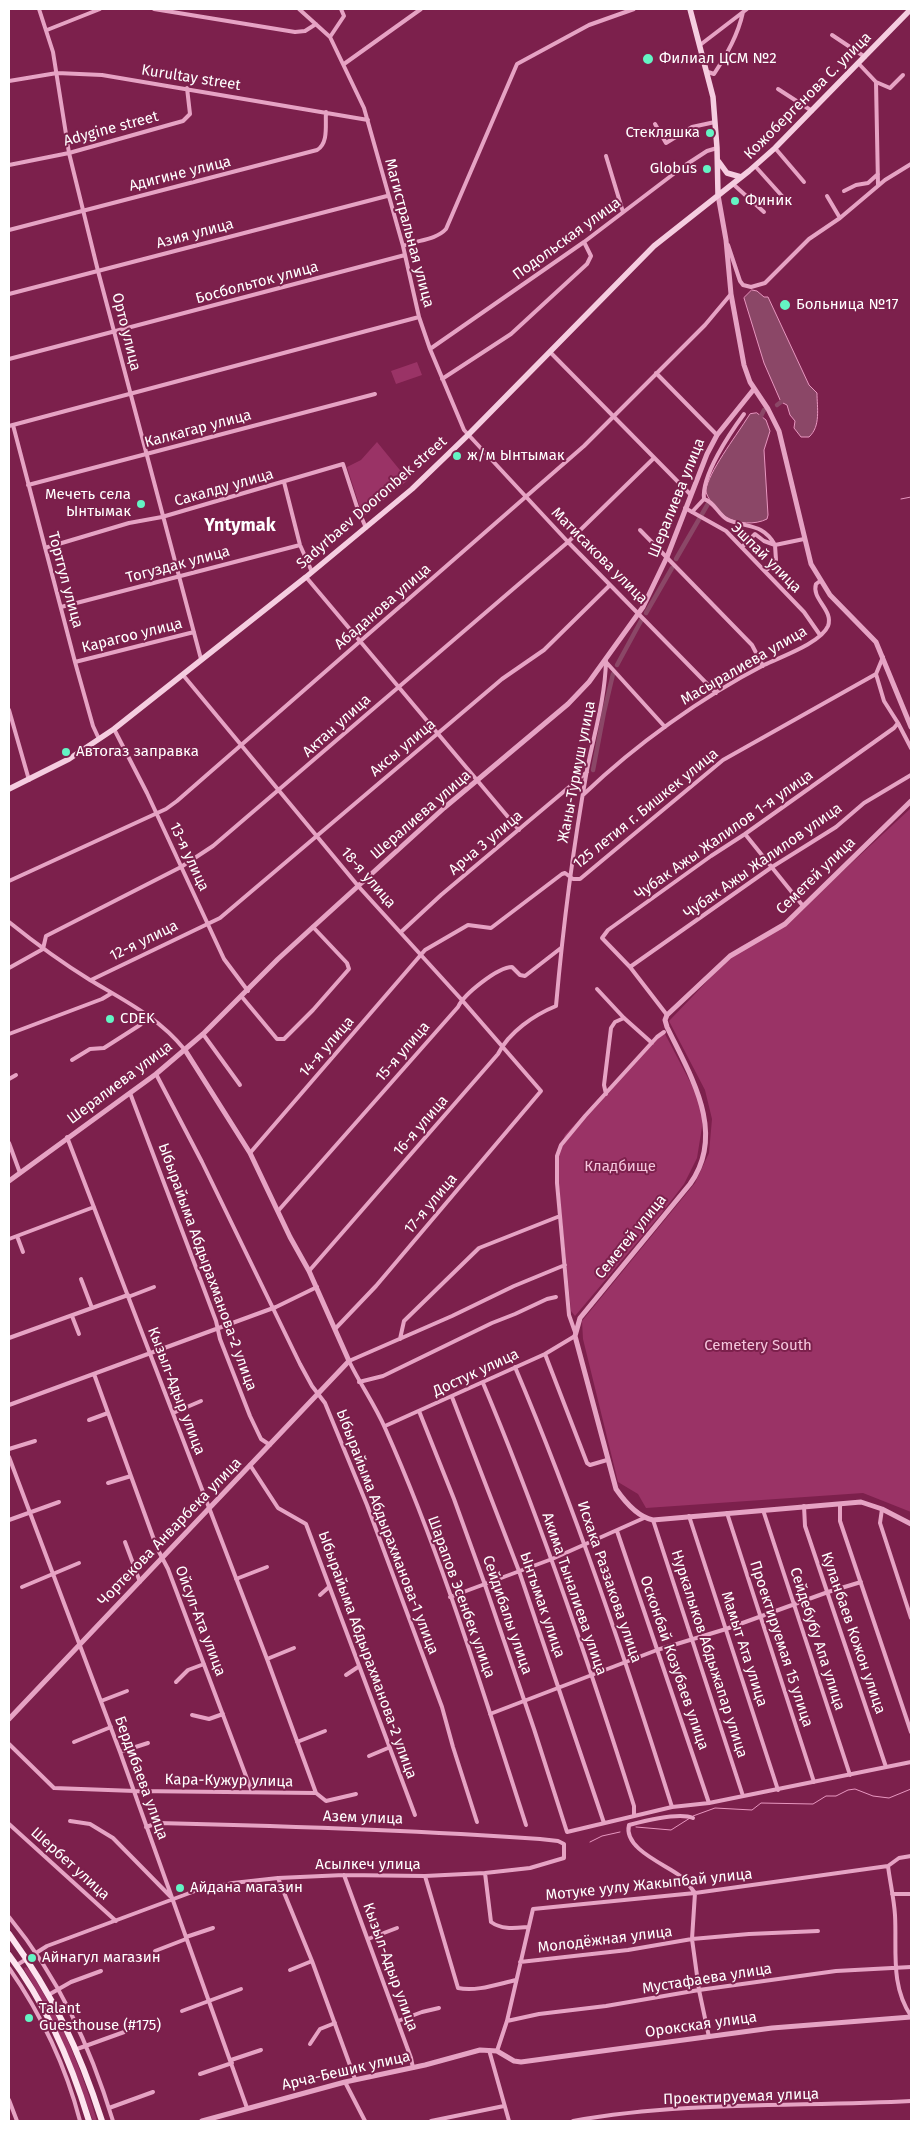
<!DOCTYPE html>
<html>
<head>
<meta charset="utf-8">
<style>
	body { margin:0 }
	#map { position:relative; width:920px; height:2130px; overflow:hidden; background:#7c204c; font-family:"Fira Sans",sans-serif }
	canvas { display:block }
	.frame { position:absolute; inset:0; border:10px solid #fff; pointer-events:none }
</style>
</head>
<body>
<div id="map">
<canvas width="920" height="2130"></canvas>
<div class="frame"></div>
</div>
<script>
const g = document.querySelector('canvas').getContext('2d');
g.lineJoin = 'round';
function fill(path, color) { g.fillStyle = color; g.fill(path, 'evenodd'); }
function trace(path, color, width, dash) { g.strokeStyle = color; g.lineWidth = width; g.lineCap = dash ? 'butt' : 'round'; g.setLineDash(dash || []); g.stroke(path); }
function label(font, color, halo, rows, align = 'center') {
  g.font = font + ' "Fira Sans",sans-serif'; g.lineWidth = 4; g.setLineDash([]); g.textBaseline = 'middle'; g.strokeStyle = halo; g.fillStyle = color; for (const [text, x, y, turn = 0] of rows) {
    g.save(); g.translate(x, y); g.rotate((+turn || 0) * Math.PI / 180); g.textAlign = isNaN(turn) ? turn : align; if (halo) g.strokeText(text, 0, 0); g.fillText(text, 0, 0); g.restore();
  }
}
fill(new Path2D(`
	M417,362L422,375L396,384L391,371Z
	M377,442L408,480L363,517L347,467L361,460Z
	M911,808V1512L863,1493L646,1508L638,1494L618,1482L583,1339L582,1321L695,1183L709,1153L712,1119L705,1090L669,1021L740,947L790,920Z
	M664,1032L698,1097L703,1121L697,1158L684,1184L661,1214L575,1316L571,1311L556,1159L565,1135L655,1038Z
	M26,1967C32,1971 35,1979 39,1986C65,2028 83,2074 97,2121H93C74,2066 56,2021 25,1971L24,1968Z`), '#9a3366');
const water = new Path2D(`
	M752,290L757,291L764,297H768L809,385L817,393C817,408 821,426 809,437H801L794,428L795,421L790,415L787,405L781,402L764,363L744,298Z
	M757,413L766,420L770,431L764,450L768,515L767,519C755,525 738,524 726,517C720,513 705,497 706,490C708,473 736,436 746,420L750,414Z`);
fill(water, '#8b4767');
trace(water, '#e897c0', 1);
trace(new Path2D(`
	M901,499L911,497
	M693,1816L715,1808L752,1810L761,1803L813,1804L826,1796H836L848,1790L855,1789L873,1796L889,1798L911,1789
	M636,1827L671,1830L690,1818
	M590,1842L602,1836L620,1832`), '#e897c0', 1);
trace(new Path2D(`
	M777,405L781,402
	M759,420L764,410
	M676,559L709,502
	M646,613L672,568
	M617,665L642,619
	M593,770L604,712L613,674`), '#8b4767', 4.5);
trace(new Path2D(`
	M39,9L53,52L69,153L98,271L201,659
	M154,9L295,32L305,31L316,24
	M299,9L330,37L364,108L403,246L419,317L430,349L464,430L568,542L716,693
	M47,30L100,9
	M832,35L865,57
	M330,37L344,16L341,9
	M700,45L747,9
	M344,64L421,9
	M859,64L876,82L878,185
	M708,72L714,74C727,54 738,35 743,12
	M9,81L57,73L102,75L368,120
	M876,82L890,88L903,75
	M778,89L812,111
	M655,124L666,143L692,127L715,122
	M775,148L804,182
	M606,156L623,212
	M9,165L69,153L183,121L190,114L187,88
	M755,166L782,196
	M733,184L764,212
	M844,191L856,185L868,183L878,174
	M827,196L840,218
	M9,230L317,150C329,143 325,124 326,112
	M728,245L740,281L743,285L751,287L765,283L809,239L840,218L885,180L911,164
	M403,246C417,240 436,240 446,229L517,64L589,25L634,9
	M9,294L387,196
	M430,349L584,242L684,166L707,151L717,148
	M550,352L690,494
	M9,359L405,255
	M656,373L717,435
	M442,379L511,334L587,264L591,256L584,242
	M13,425L75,662L93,726L99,739
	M9,426L419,317
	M284,482L300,545L312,572
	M28,485L375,394
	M704,499C715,502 718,515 728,520C747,528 763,523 775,545L804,539
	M685,508L726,531L804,612L820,635
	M692,512L704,499C701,476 730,433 744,414
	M640,530L752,645L763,666
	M742,547L755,534L764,541L775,545L776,560L768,569H763
	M45,548L129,523L162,517L343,464L357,507L366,528
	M306,577L519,830
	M61,607L300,545
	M75,662L194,632
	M606,662L665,727
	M183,675L359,887L461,999L541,1091L376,1286L335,1329
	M9,710L29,780
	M898,723L911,748
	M114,729L147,793L224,959L248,991
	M584,794C635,745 702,697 764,665C780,657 821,643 828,626C834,610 811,599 816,584L820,581
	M745,834L803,906
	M9,881L166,809L177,801L584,446L705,325L731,294
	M9,922C35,943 61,962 90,980C125,1001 158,1017 185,1050
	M401,932L441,895L587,772
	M630,967L772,867L836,827L864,803L911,775
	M9,968L43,949L46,936L181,867L213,846L568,542L654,458
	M91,980L220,918L502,679L544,650L610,585
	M597,989L624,1018L652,1043
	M242,997L277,1039H284L313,1010L349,969L347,963L313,927
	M667,1015L630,967L602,938L608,930L711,856L745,834L894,728L898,723L884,701L876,674
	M9,1034L102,999L112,993
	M203,1034L240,1085
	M72,1060L90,1049L104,1048L140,1025L149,1016
	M156,1074L202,1162L300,1364L312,1386L325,1403L367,1505L442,1707L453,1747L477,1822
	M9,1079L16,1075
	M130,1093L195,1265L216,1321L220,1339L250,1416L261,1439L270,1445
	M606,1094L604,1085L611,1028L615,1022L624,1018
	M67,1137L267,1659L316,1793
	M9,1143L20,1173
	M250,1153L425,950L468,925L491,928L562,874L565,873L573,879H580L723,760L876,674L883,657
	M278,1211L458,1007C464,994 498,967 512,967L520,975L525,976L561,948
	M17,1236L23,1252
	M9,1239L94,1207
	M309,1271L498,1054C509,1032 534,1015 556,1006C563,927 573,848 587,770C594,734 605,699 606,661
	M81,1279L92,1308
	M128,1297L154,1287
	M72,1316L79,1334
	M575,1332L569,1315L557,1183V1156L561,1145L585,1116L657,1037L664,1032
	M9,1338L128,1295
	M400,1339L404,1321L479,1248L560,1216
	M545,1354L587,1463L590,1465L607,1460
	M515,1367C576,1511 625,1658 672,1807
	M94,1374L157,1548L168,1569L252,1792
	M359,1382L383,1376L492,1323L515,1314L547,1299L556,1297
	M483,1383C541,1521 589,1663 634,1806V1816
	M452,1397L519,1571L604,1823
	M9,1405L276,1307L317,1287
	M419,1411L454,1499L484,1582L534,1729L567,1832L672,1807L709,1803L911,1762
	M173,1413L201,1401
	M89,1420L108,1413
	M385,1426L545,1354L575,1336
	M9,1449L35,1441
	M9,1457L120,1752L247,2108
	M250,1465L278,1508L306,1524L415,1815
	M108,1483L131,1476
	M840,1504V1521L911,1732
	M804,1506L805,1526L886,1767
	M882,1509L880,1523L911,1618
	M763,1510L850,1775
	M727,1513L814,1782
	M689,1516L778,1790
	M9,1520L59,1502
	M653,1520L743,1796
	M617,1531L709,1803
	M125,1542L140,1582
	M236,1579L267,1567
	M22,1587L79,1563
	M320,1595L329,1587
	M450,1597L552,1559L644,1518
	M267,1659L294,1648
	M346,1675L358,1667
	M176,1682L188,1670L204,1664
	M101,1701L127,1691
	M490,1714L657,1650L726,1629L828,1592L861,1582
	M192,1715L209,1719L223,1714
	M74,1742L111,1727
	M297,1742L325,1731
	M9,1744L54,1788L135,1791L316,1793
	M120,1752L148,1743
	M369,1756L388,1748
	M316,1793L326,1801L356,1794
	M693,1818C679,1812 644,1821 629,1825C623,1848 664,1864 679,1875C686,1880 690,1887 695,1893L692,1939L699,1990L709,2037
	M70,1821L90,1824L113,1838L170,1896
	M9,1824L116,1921
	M526,1825C483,1692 442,1556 385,1428C375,1405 360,1384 349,1361L452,1316L514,1286L565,1265
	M888,1866C890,1882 894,1899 895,1915C897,1950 890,1985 911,2016
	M485,1873L491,1922C502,1930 515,1928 528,1927
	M344,1875L411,2058L413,2068
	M425,1876L458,1988C476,1992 498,1984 516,1980
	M278,1878L312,1961L355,2079
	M892,1894H911
	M9,1917C59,1978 90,2046 113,2121
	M186,1937L213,1928
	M368,1939L397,1928
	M155,1951L186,1939
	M520,1962L628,1950L692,1939L749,1934L818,1931
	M17,1965L47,1946L195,1891L233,1883L278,1878L344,1875L425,1876L485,1873L530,1868L564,1858V1844L558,1841L540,1839C413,1830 285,1826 158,1823L146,1827
	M9,1968C41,2014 66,2067 80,2121
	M290,1970L312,1961
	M50,1994L71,1982L101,1971
	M182,2011L241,1989
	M398,2021L422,2012L439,2008
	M507,2021L539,2014L606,2006L699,1990L836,1971L911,1967
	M310,2044L320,2029L335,2023
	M77,2049L127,2031
	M489,2050L509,2121
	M497,2051L507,2021L533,1909L695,1893L888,1866L899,1858L911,1856
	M231,2060L261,2050
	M200,2074L232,2063
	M345,2082L365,2121
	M9,2100L17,2121
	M109,2108L153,2092
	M431,2121L504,2106
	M573,2121C684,2101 799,2107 911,2101`), '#e6a3c4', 4);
trace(new Path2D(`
	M718,195L726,240L731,294L744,365L750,382L768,409L779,431L811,564L830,595L876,642L911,727
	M911,801L785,924L730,956L667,1015L665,1020L667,1027C690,1075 727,1132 690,1184L580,1318L575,1336L616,1489C625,1502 638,1517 653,1520L861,1502L882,1509L911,1524
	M9,1181L156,1074L203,1034L278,959L313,927L444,808L568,704L589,682L643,607L667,557L707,454L717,435L754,389
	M9,1719L349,1361L309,1271L290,1237L250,1153L185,1050
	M202,2121L345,2082L425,2065L480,2050L497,2051L514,2061L521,2062L772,2028L911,2017`), '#e6a3c4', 5);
trace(new Path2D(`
	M690,9L713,97L717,148L718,195
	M719,162L727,173L741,177
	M9,789L69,759L114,729L306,577L412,489L468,435L654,246L749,171L775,148L911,9`), '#f5cde0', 5.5);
trace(new Path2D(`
	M9,1934C53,1995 79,2049 102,2121
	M9,1955C47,2005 71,2062 89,2121`), '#fde4ef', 6);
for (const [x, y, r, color] of [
	[648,59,6,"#64f4c4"],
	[710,133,5,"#64f4c4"],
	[707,169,5,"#64f4c4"],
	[735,201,5,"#64f4c4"],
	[785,305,6,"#64f4c4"],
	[457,456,5,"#64f4c4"],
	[141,504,5,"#64f4c4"],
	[66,752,5,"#64f4c4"],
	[110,1019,5,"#64f4c4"],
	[180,1888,5,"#64f4c4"],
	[32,1958,5,"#64f4c4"],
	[29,2018,5,"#64f4c4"]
]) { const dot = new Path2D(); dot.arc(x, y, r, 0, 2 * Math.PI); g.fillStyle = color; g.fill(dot); trace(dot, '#7c204c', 2); }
label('15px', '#fff', '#7c204c', [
	["Филиал ЦСМ №2",659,59],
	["Стекляшка",700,133,"right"],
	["Globus",697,169,"right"],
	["Финик",745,201],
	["Больница №17",796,305],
	["ж/м Ынтымак",467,456],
	["Мечеть села",131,495,"right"],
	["Ынтымак",131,512,"right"],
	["Автогаз заправка",76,752],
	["CDEK",120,1019],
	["Айдана магазин",190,1888],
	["Айнагул магазин",42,1958],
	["Talant",39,2009],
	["Guesthouse (#175)",39,2026]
], 'left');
label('15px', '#fff', '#7c204c', [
	["Kurultay street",191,78,9],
	["Кожобергенова С. улица",808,96,-45],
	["Adygine street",111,129,-15],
	["Адигине улица",180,174,-14],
	["Магистральная улица",409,233,75],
	["Азия улица",195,234,-15],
	["Подольская улица",567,239,-36],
	["Босбольток улица",257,283,-15],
	["Орто улица",126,332,76],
	["Калкагар улица",198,429,-15],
	["Сакалду улица",224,488,-16],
	["Шералиева улица",677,498,-68],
	["Sadyrbaev Dooronbek street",372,503,-41],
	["Матисакова улица",599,556,45],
	["Эшпай улица",766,558,45],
	["Тогуздак улица",178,565,-15],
	["Тортгул улица",65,580,75],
	["Абаданова улица",383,607,-41],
	["Карагоо улица",132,636,-14],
	["Масыралиева улица",744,666,-30],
	["Актан улица",337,726,-42],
	["Аксы улица",403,748,-40],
	["Жаны-Турмуш улица",577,772,-79],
	["125 летия г. Бишкек улица",646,809,-39],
	["Шералиева улица",421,815,-41],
	["Чубак Ажы Жалилов 1-я улица",724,835,-35],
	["Арча 3 улица",486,843,-40],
	["13-я улица",189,857,65],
	["Чубак Ажы Жалилов улица",763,861,-35],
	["Семетей улица",816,876,-44],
	["18-я улица",368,878,49],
	["12-я улица",144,941,-26],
	["14-я улица",327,1047,-49],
	["15-я улица",403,1052,-49],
	["Шералиева улица",120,1083,-37],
	["16-я улица",421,1126,-49],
	["17-я улица",431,1204,-50],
	["Семетей улица",631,1237,-51],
	["Ыбырайыма Абдырахманова-2 улица",207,1267,70],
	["Достук улица",476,1373,-25],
	["Кызыл-Адыр улица",176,1391,69],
	["Чортекова Анварбека улица",170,1532,-46],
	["Ыбырайыма Абдырахманова-1 улица",387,1532,69],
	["Исхака Раззакова улица",609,1582,71],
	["Акима Тыналиева улица",574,1594,71],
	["Шарапов Эсенбек улица",461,1597,70],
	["Ынтымак улица",542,1605,71],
	["Сейдибалы улица",507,1615,71],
	["Ойсул-Ата улица",200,1621,69],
	["Куланбаев Кожон улица",853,1633,71],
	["Сейдебубу Апа улица",817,1639,72],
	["Проектируемая 15 улица",781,1644,72],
	["Мамыт Ата улица",744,1649,72],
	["Нуркалыков Абдыжапар улица",709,1654,72],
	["Ыбырайыма Абдырахманова-2 улица",367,1655,70],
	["Осконбай Козубаев улица",674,1663,71],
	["Бердибаева улица",141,1778,70],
	["Кара-Кужур улица",229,1781,1],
	["Азем улица",363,1818,2],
	["Шербет улица",70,1864,42],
	["Асылкеч улица",368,1865],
	["Мотуке уулу Жакыпбай улица",649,1885,-6],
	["Молодёжная улица",605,1940,-7],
	["Кызыл-Адыр улица",390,1967,70],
	["Мустафаева улица",707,1979,-9],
	["Орокская улица",701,2025,-8],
	["Арча-Бешик улица",346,2071,-13],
	["Проектируемая улица",741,2097,-2]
]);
label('15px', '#f5c6dd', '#7c204c', [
	["Кладбище",620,1167],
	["Cemetery South",758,1346]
]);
label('bold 18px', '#fff', '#7c204c', [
	["Yntymak",240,526]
]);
</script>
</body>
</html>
